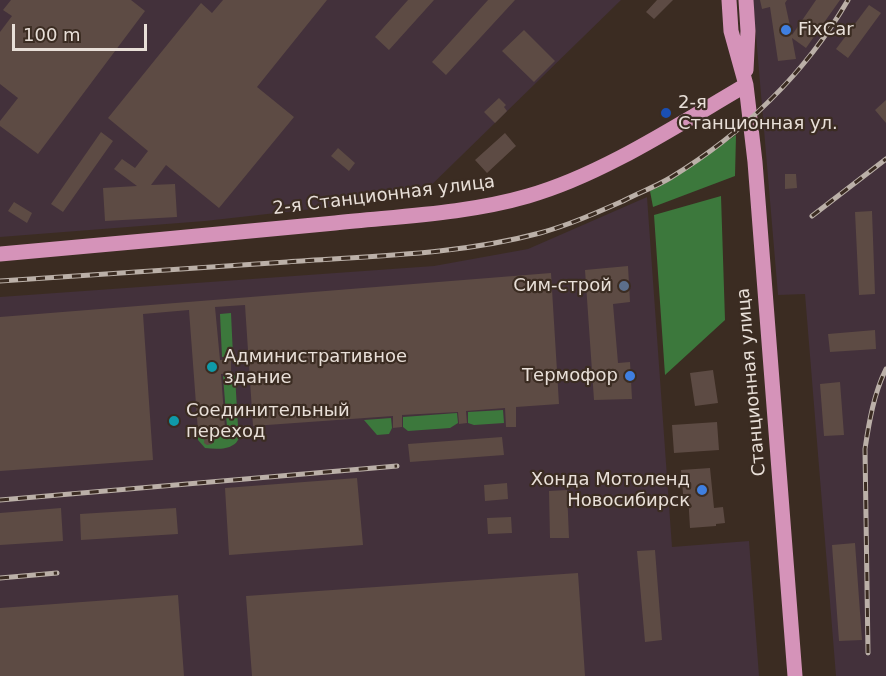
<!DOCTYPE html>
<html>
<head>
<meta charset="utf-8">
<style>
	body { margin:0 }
	#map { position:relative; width:886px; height:676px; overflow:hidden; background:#3b2c22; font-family:"DejaVu Sans",sans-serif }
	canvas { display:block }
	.scale { position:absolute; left:12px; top:24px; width:135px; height:27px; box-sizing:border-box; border:3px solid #e8dfd8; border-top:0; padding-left:8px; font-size:18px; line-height:21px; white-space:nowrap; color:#e8dfd8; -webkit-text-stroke:4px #3b2c22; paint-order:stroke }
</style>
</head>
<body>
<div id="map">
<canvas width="886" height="676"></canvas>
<div class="scale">100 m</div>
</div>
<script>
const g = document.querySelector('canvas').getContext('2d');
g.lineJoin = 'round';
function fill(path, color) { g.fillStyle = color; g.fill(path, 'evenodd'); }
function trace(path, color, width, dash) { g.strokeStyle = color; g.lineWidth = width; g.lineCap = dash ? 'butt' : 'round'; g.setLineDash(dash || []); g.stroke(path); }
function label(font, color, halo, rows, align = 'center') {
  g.font = font + ' "DejaVu Sans",sans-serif'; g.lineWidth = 4.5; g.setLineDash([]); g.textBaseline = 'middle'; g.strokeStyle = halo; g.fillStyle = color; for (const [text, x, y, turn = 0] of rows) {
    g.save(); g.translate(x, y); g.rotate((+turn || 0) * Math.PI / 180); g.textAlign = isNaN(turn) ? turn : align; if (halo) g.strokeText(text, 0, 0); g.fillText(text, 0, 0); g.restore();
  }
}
fill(new Path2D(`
	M0,0H621L419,197L205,221L0,237Z
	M753,0H886V676H836L805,294L778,295Z
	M647,197L672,547L749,541L759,676H0V297L434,266L528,249Z`), '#43313b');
fill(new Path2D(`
	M736,135L735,176L653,207L650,191L668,182Z
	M721,196L725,320L665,375L654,215Z
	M231,313L233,356L222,357L220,314Z
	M235,375L238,426L227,427L223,376Z
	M503,410L504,423L474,425L468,423V412Z
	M457,413L458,423L450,428L408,431L403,427V417Z
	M391,418L392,428L389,434L377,435L364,420Z
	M240,430C241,450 220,450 205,448L198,440V434Z`), '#3c783c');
fill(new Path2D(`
	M11,0H131L145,11L38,154L0,126V121L18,98L0,84V32L12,16L3,10Z
	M223,0H327L257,87L294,117L219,208L166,165L151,185L175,184L177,217L105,221L103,188L137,186L114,169L122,159L135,168L148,151L108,118L201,3L212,13Z
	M408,0H434L389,50L375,37Z
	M488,0H515L446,75L432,62Z
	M657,0H673L654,19L646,12Z
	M760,0H787L785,3L792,35L816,0H840L806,48L792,38L796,59L778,61L770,7L762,9Z
	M869,5L881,13L848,58L836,49Z
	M524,30L555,61L534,82L502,51Z
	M499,98L506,105L504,107L507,111L495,123L484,112Z
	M886,100V123L875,110Z
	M101,132L113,141L63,212L51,204Z
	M505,133L516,146L487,173L475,160Z
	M338,148L355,163L349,171L331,156Z
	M785,174H796L797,188L785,189Z
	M14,202L32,213L27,223L8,211Z
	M872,211L875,294L859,295L855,212Z
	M628,266L630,302L613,304L618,363L630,362L632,399L594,400L585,270Z
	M551,273L559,404L516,407V427H506L505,408L466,411L467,423L459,424L458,412L402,415V427L393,428V416L253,426L245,305L215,307L220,360L231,359V373L221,374L225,428L213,429L215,439L212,444L207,445L204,443L205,430L198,431L189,310L143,314L153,460L0,471V317Z
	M875,330L876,349L830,352L828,334Z
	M713,370L718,403L695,406L690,373Z
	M840,382L844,435L824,436L820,384Z
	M717,422L719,450L674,453L672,425Z
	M502,437L504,455L410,462L408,444Z
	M710,468L714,508L723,507L725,523L716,524V526L690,528L688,494H683L681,470Z
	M357,478L363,545L229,555L225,488Z
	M507,483L508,499L485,501L484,485Z
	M567,490L569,538H550L549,491Z
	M61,508L63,541L0,545V513Z
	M176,508L178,534L81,540L80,514Z
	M511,517L512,533L488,534L487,518Z
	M855,543L862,640L839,641L832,545Z
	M655,550L662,640L645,642L637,551Z
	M578,573L585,676H252L246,596Z
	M178,595L184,676H0V608Z`), '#5d4b44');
trace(new Path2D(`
	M729,0L731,31L746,85L755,162L795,676
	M746,0L748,31L746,70
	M0,254C112,244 223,234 335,223C399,216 466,214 528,196C602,175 679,124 746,85`), '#d593b9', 15);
const rail = new Path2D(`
	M812,216L886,159
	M0,281C96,275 191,268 287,262C371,256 458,255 540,233C569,225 596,213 623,201C638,193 655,187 670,178C742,134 805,74 848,0
	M0,500L397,466
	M0,578L57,573
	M868,653L865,449C869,422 874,393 886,369`);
trace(rail, '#bbb0a8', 5);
trace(rail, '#3b2c22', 3, [9]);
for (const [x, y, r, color] of [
	[786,30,6,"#3f7fe0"],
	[666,113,6,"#1a4fb4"],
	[624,286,6,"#5c6f8a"],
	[212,367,6,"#0f9aa8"],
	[630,376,6,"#3f7fe0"],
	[174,421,6,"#0f9aa8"],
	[702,490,6,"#3f7fe0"]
]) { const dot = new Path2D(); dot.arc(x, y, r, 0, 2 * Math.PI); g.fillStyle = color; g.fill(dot); trace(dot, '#3b2c22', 2); }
label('18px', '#e8dfd8', '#3b2c22', [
	["FixCar",798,30],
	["2-я",678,103],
	["Станционная ул.",678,124],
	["Сим-строй",612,286,"right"],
	["Административное",224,357],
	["здание",224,378],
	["Термофор",618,376,"right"],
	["Соединительный",186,411],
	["переход",186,432],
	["Хонда Мотоленд",690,480,"right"],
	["Новосибирск",690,501,"right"]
], 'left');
label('18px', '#e8dfd8', '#3b2c22', [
	["2-я Станционная улица",384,196,-7],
	["Станционная улица",752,382,-95]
]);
</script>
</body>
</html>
